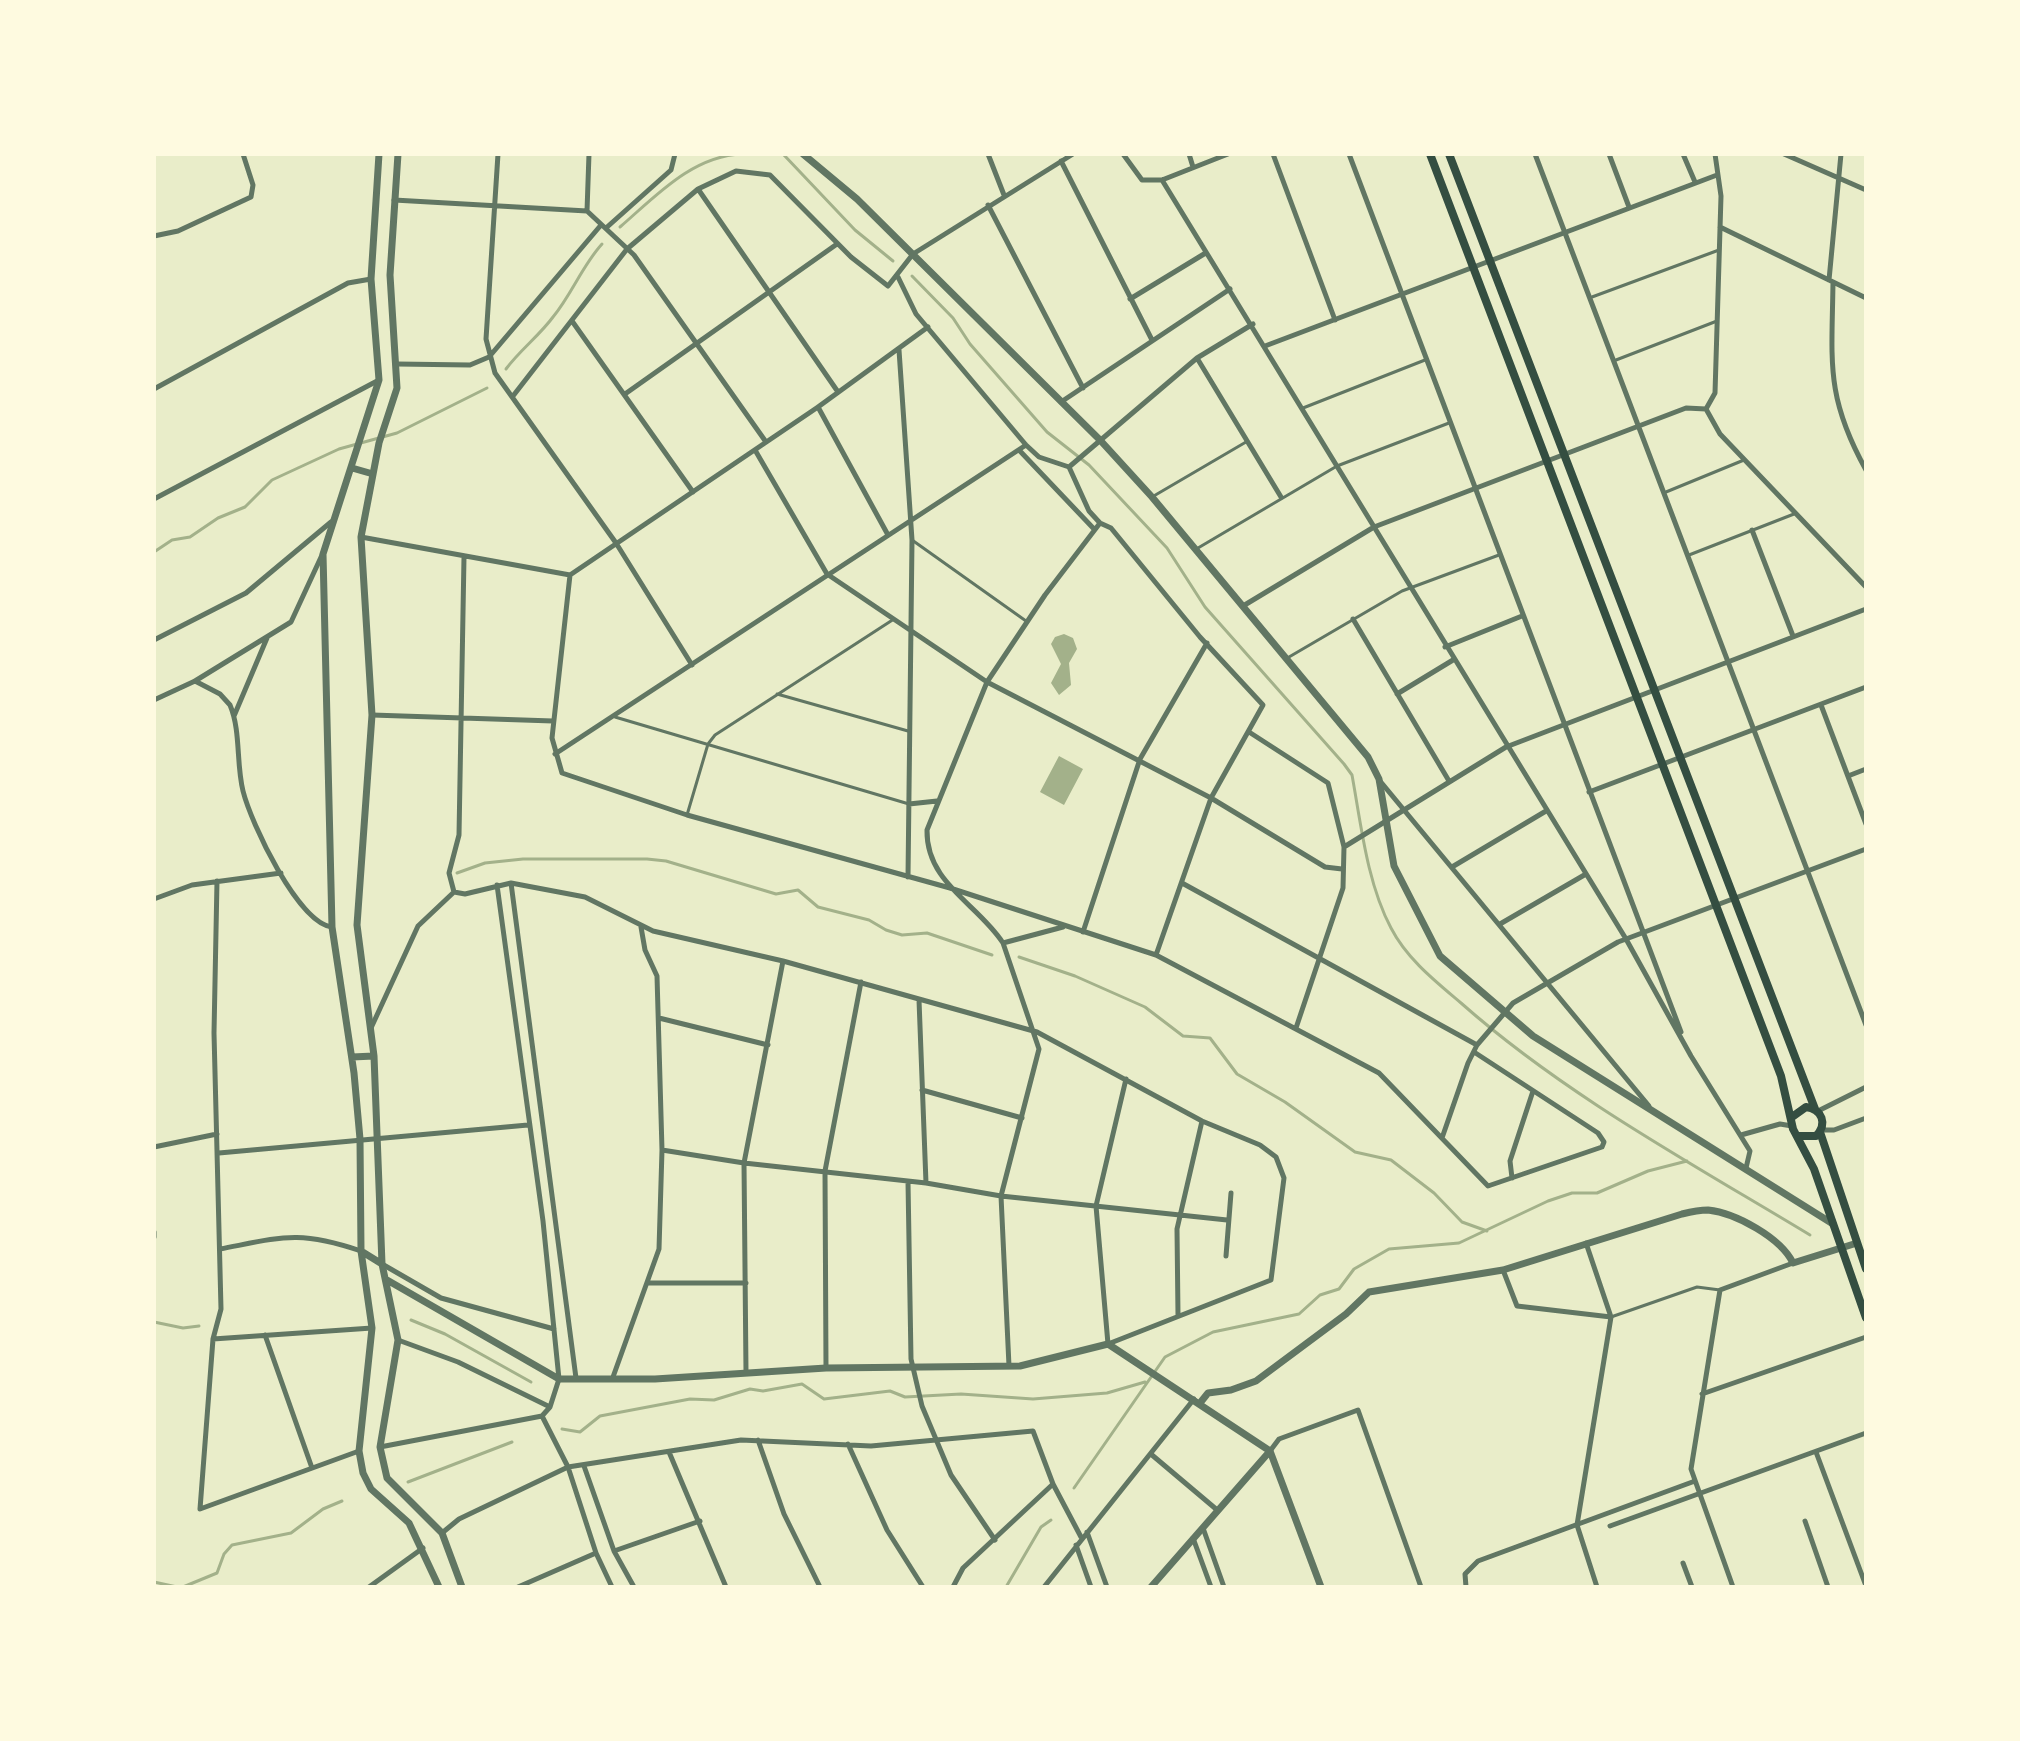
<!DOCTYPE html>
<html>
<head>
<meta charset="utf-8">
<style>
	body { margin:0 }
	#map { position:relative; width:2020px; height:1741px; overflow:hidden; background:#e9edc9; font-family:Rubik,sans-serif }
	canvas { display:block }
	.frame { position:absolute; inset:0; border:156px solid #fefae0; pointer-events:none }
</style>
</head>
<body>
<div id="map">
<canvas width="2020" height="1741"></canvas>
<div class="frame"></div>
</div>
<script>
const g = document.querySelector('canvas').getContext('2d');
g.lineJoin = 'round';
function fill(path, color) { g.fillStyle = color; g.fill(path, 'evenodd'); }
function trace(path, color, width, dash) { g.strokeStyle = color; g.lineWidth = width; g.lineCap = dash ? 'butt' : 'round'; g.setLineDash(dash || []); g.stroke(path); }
fill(new Path2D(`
	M1064,634L1073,638L1077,649L1069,663L1071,685L1059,695L1051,683L1061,664L1051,644L1055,637Z
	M1059,756L1083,769L1064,805L1040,792Z`), '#a3b18a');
trace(new Path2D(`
	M783,154L855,230L893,261
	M620,227C656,196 692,156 742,154
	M912,276L953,318L970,344L1047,432L1089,465L1167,548L1205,607L1344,764L1352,775C1361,824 1367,883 1391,928C1407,959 1435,981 1461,1003C1565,1095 1691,1163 1810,1235
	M506,369C520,350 539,336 553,317C572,294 582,266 602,244
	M154,552L172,540L190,537L218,518L245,507L272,480L339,449L397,433L487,388
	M457,873L485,863L523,859H647L666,861L776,894L798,890L818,907L869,920L886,930L902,935L927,933L992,955
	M1019,957L1075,976L1145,1007L1183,1036L1210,1038L1237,1074L1285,1102L1355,1152L1391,1160L1434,1193L1462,1222L1487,1231
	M411,1320L445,1334L531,1382
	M154,1322L183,1328L199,1326
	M562,1429L580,1432L600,1416L690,1399L714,1400L750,1389L763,1391L802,1384L824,1399L890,1391L905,1397L961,1394L1033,1399L1107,1393L1145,1382
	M408,1482L512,1442
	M1074,1488L1165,1357L1213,1332L1299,1314L1320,1295L1339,1289L1354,1269L1389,1249L1459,1243L1548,1201L1572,1193H1597L1648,1171L1687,1161
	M154,1582L177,1587
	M183,1587L217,1573L224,1554L232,1545L291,1533L323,1509L342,1501
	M1006,1587L1041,1527L1051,1520`), '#a3b18a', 3);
trace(new Path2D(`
	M1592,297L1719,250
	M1616,360L1717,321
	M1303,408L1425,360
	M1666,492L1744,460
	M1152,497L1246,442
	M912,540L1026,621
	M1198,548L1337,466L1449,423
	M1689,555L1794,514
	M1289,657L1402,591L1499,555
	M777,694L908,731
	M615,717L909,804
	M687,815L708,744L715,735L894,619
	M1611,1317L1697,1287L1720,1290`), '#617663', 3);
trace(new Path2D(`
	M498,154L486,339L495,373L616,543L692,665
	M589,154L587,211L634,255L766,442
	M988,154L1004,195
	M1123,154L1142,180H1162L1228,154
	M1189,154L1193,167
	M1273,154L1335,320
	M1349,154L1681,1032
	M1535,154L1866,1025
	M1609,154L1629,207
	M1683,154L1695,182
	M1784,154L1866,190
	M1061,161L1152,340
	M1162,180L1626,939L1691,1056L1750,1151L1746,1168
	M698,189L838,392
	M394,200L587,211
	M988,205L1083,388
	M1720,227L1866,298
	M606,228L671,170L675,154
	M154,236L178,231L251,197L253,185L243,154
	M898,277L916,314L1026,445L1039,457L1069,467L1089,511L1100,523
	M1829,280L1841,154
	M1833,282C1832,362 1825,396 1866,470
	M1130,299L1204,254
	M572,321L693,492
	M1265,346L1717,175
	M899,350L912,540L908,877
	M1197,358L1281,497
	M397,364L470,365L489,357L601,225
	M154,389L348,283L371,279
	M625,394L837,244
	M513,396L627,249L698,189L736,171L770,175L851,257L888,286L913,254L1073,154
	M1061,402L1230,289
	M818,407L888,535
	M1706,409L1715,393L1721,196L1715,154
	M1706,409L1720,434L1866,587
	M755,450L827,574L987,682L1211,798L1325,867L1342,869
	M1019,450L1094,529
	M1069,467L1197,358L1253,324
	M154,499L379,380
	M1752,530L1793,636
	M361,537L570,575
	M464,557L459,835L449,873L454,892L465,894L511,883L585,897L653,931L783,961L1037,1032L1202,1121L1260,1145L1276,1157L1284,1178L1271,1280L1108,1344L1096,1206L1126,1079
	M570,575L552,738L562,773L687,815L950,888L1156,955L1379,1073L1488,1186L1602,1147L1604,1142L1598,1133L1474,1052
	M570,575L818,407L928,327
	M1243,606L1374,527L1686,408L1706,409
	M1353,619L1449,781
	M154,640L246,593L331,522
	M1445,647L1522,616
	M195,681L220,694L230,705C241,731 236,763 243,791C251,823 298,923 332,927
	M1397,694L1453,660
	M154,700L195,681L291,622L322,555
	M1821,705L1866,824
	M372,715L553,721
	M234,716L267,638
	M1249,732L1328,783L1344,847L1343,888L1296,1028
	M555,754L1026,445
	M1848,776L1866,769
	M1380,781L1649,1106
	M1589,792L1866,687
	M909,804L937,801
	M1344,847L1506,747L1866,609
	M1452,867L1546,811
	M217,881L214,1033L221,1309L213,1339L200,1509L359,1451
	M511,883L576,1378
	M1182,883L1477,1045
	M497,885L543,1221L559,1379L550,1407L542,1416L568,1467L596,1553L612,1587
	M154,899L192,885L281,873
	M1500,924L1586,874
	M1063,927L1003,943C978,904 926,883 927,830L987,682L1045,595L1100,523L1111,528L1200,637L1263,705L1211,798L1156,955
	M1083,932L1140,759L1207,643
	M1003,943L1039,1049L1001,1196L1009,1366
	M919,1000L926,1183
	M659,1018L768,1045
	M371,1028L418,926L454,892
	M922,1090L1022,1118
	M1818,1111L1866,1087
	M1822,1130H1834L1866,1118
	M1741,1135L1780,1124L1792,1126
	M1442,1138L1468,1063L1477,1045L1513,1003L1618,942L1866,849
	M154,1147L217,1134
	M662,1150L744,1163L926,1183L1001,1196L1227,1220
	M219,1153L528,1125
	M1512,1178L1510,1161L1533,1091
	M908,1182L911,1359L922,1406L951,1475L995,1540
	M154,1232V1237
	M1586,1243L1611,1317L1577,1525L1597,1587
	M220,1249C283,1237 298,1230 361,1251
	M1226,1256L1231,1193
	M382,1264L441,1298L554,1329
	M1503,1270L1517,1306L1611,1317
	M648,1283H746
	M1178,1315L1177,1229L1202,1121
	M265,1335L312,1468
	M213,1339L372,1328
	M398,1340L458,1362L550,1407
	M826,1368L825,1171L861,982
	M746,1372L744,1163L783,961
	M613,1377L659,1249L662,1150L657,976L645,950L641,927
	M1702,1394L1866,1337
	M758,1440L784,1514L820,1587
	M848,1444L887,1530L923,1587
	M380,1447L542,1416
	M1270,1451L1279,1439L1358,1410L1421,1587
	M669,1452L726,1587
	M1816,1452L1866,1586
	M1152,1455L1216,1509
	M584,1466L614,1551L634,1587
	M1805,1521L1828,1587
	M1610,1526L1866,1433
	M1203,1528L1224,1587
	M1087,1532L1107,1587
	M442,1533L459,1519L568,1467L741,1440L871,1446L1033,1431L1053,1484L1081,1537
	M1193,1538L1211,1587
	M1076,1545L1091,1587
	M614,1551L700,1521
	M1683,1563L1692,1587
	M369,1587L423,1548
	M518,1587L596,1553
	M953,1587L963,1568L1053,1484
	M1044,1587L1194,1399
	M1466,1587L1465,1574L1478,1561L1695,1481
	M1733,1587L1691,1469L1720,1290L1793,1263`), '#617663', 5);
trace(new Path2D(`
	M379,154L371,279L379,380L323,554L332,927L354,1073L360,1139L361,1251L372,1328L359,1451L363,1473L371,1489L409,1523L439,1587
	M398,154L390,275L397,388L379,443L361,537L372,715L357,925L374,1056L382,1264L398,1340L380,1447L387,1478L442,1533L462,1587
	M803,154L857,199L1100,440L1152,497L1368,757L1379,779L1394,866L1440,956L1533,1036L1833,1224
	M352,468L373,474
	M352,1057L374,1056
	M361,1251L382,1264
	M387,1280L559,1379H655L826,1368L1020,1366L1108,1344L1270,1451L1321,1587
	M1200,1403L1208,1393L1231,1390L1256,1381L1346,1314L1369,1292L1503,1270L1682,1214C1690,1212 1700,1210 1708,1210C1736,1213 1781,1238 1793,1263L1857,1243
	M1151,1587L1270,1451`), '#617663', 7);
trace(new Path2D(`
	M1430,154L1781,1076L1793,1129L1814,1169L1866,1318
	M1449,154L1815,1109
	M1792,1117L1806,1107C1822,1109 1828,1124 1816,1136H1799
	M1820,1132L1866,1269`), '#344e41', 8);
</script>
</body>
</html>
